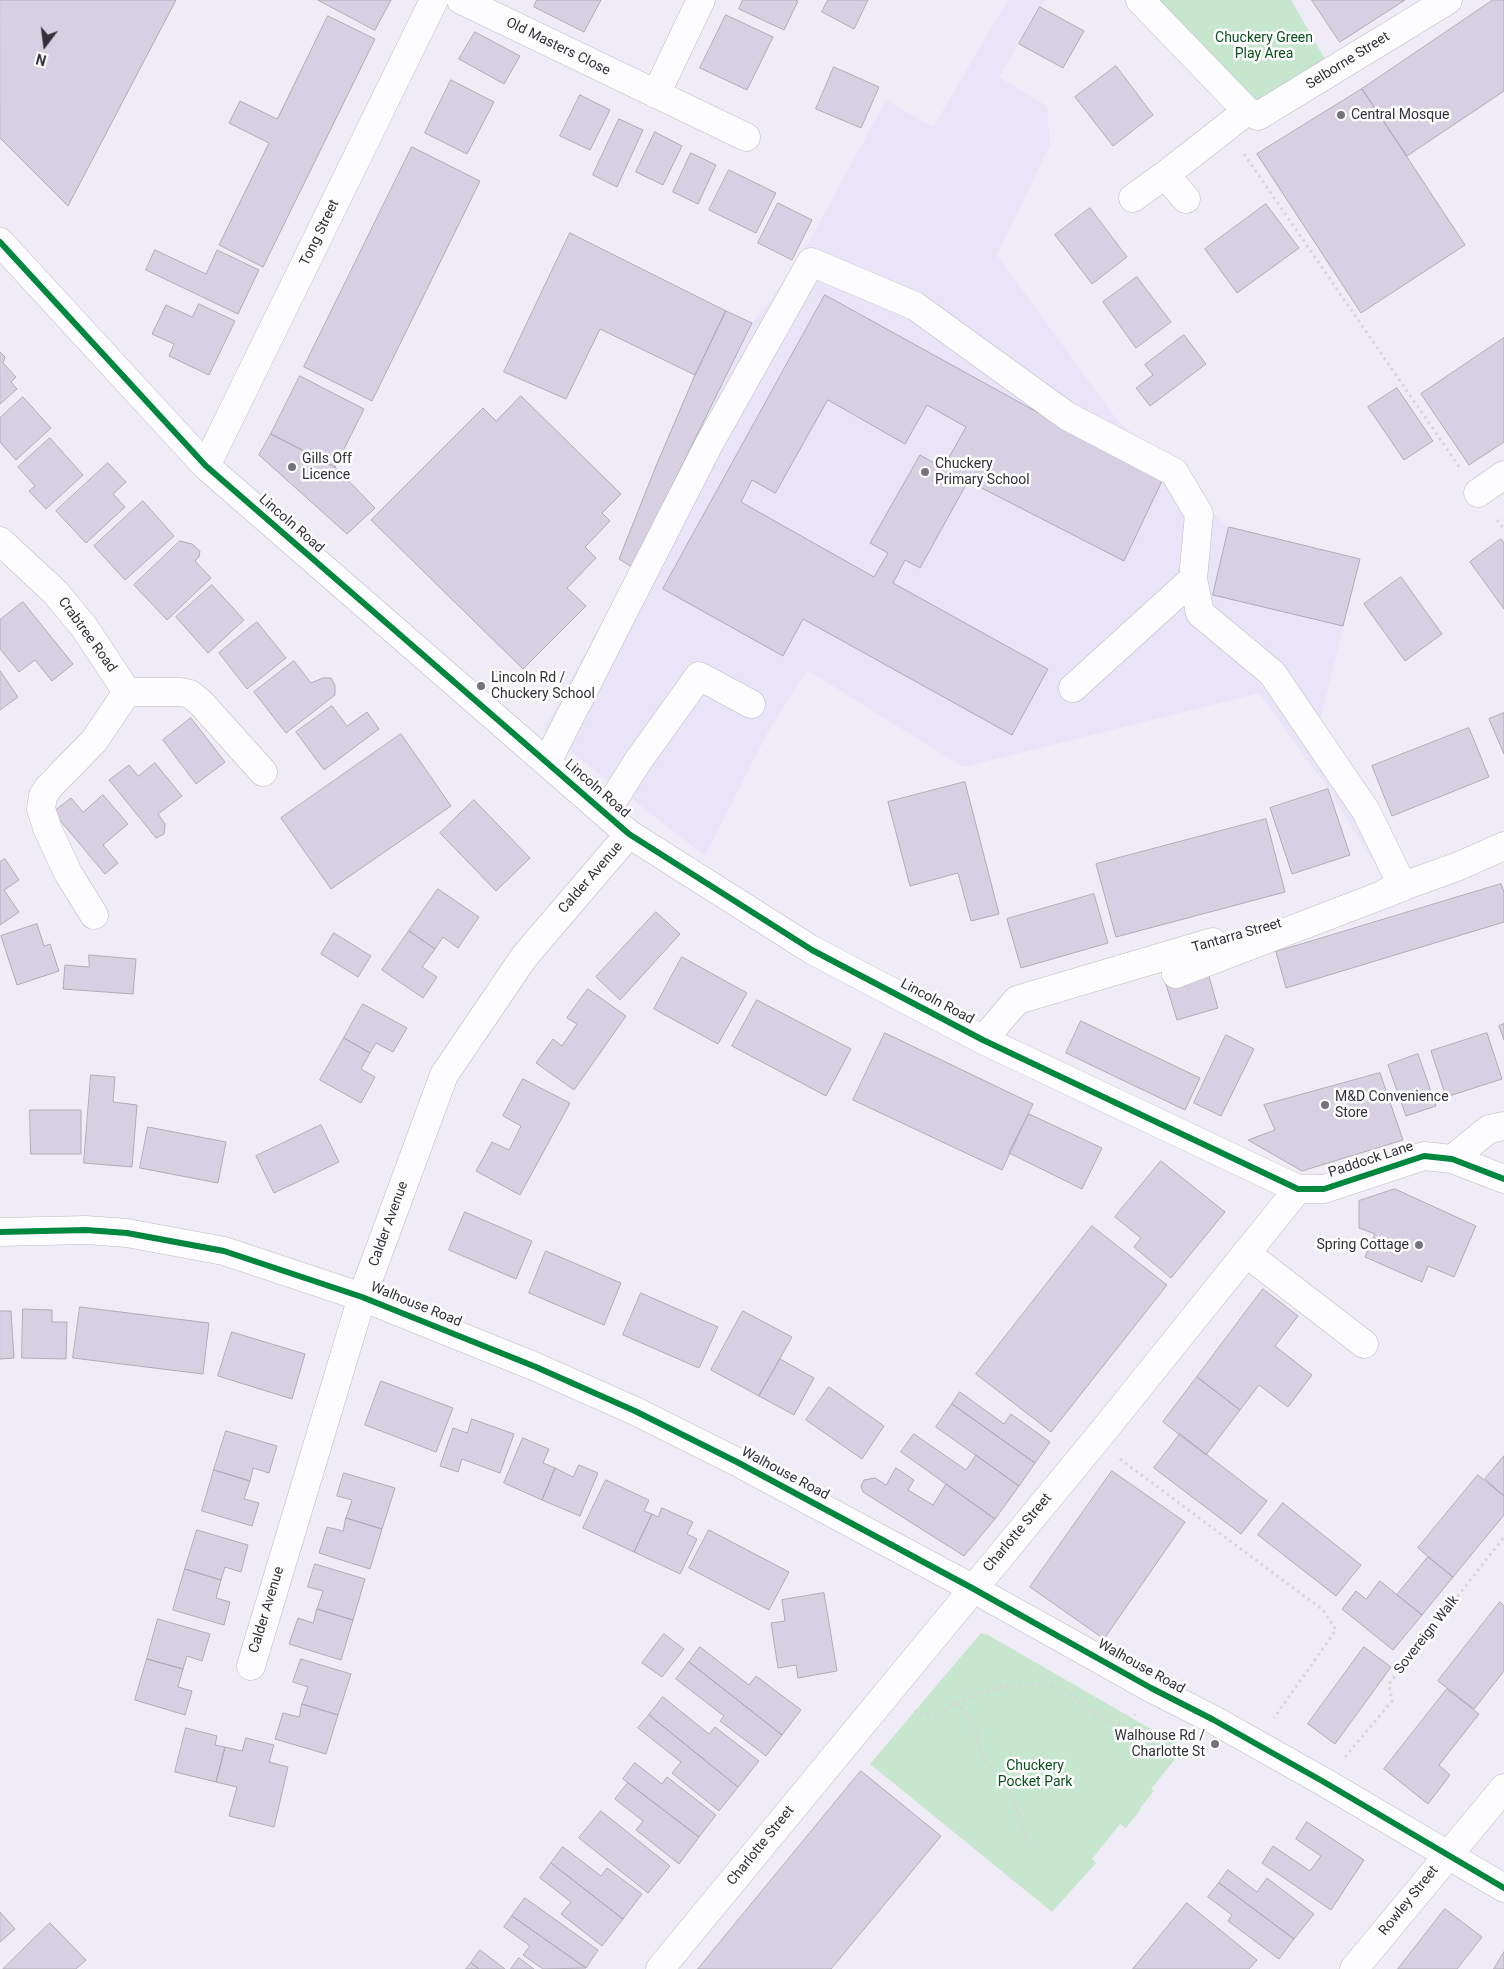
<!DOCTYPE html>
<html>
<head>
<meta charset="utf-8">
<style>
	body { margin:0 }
	#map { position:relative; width:1504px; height:1969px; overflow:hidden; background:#f0ecf7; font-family:Roboto,sans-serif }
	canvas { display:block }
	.north { position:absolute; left:20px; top:20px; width:50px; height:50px; -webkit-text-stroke:4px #fff; paint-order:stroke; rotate:195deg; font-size:14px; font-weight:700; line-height:20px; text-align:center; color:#323038 }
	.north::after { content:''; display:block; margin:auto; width:18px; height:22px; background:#323038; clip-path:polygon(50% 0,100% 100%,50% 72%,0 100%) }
</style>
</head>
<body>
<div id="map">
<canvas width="1504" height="1969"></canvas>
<div class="north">N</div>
</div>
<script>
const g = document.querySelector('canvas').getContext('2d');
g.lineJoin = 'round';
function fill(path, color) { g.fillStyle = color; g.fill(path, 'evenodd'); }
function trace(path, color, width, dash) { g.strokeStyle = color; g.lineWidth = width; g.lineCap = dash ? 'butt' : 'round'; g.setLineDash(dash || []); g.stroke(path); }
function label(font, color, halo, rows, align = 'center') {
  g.font = font + ' Roboto,sans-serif'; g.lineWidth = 5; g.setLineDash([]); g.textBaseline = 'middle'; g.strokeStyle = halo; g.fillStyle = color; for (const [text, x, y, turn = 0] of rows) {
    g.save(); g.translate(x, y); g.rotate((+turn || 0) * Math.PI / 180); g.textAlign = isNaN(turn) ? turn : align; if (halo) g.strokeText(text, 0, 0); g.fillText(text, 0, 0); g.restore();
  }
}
fill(new Path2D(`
	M1008,0H1046L1040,7L999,77L1047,106L1050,145L997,255L1115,417L1228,527L1360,559L1319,724L1382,876L1328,789L1259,693L963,767L807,670L768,732L705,856L543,730L632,567L752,323L793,271L886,100L933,127Z`), '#eae4f8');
fill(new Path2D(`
	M1159,0H1291L1325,59L1254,102L1239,90Z
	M981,1633L988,1635L1184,1748L1151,1789L1154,1791L1140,1808L1141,1809L1126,1828L1120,1824L1092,1859L1096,1863L1052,1912L870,1764Z`), '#c7e6ce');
const building = new Path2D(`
	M0,0H176L68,206L0,138Z
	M318,0H391L375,30Z
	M537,0H601L584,32L534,7Z
	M743,0H795L798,1L784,30L739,9Z
	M828,0H868L854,29L822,12Z
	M1312,0H1405L1340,42Z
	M1493,0H1504V91L1407,156L1362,89Z
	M1040,7L1084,31L1063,68L1019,44Z
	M726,15L773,37L747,90L700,68Z
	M328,16L375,39L263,267L219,245L269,143L229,123L240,101L277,119Z
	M475,32L520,56L504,84L459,59Z
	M1116,66L1153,115L1113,146L1075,97Z
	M834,67L879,87L861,128L816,109Z
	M451,80L494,102L467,154L425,133Z
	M1362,89L1465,245L1361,313L1257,154Z
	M580,95L610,110L590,150L560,136Z
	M619,119L643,130L617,187L593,175Z
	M655,132L682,146L663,185L636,172Z
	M412,147L480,181L372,401L304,367Z
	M691,153L716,165L698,204L673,192Z
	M729,170L776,193L756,233L709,210Z
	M778,203L812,220L792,260L758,243Z
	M1266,204L1299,248L1237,293L1205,249Z
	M1090,208L1127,257L1092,284L1055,235Z
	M570,233L726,311L695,375L600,329L566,399L504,372Z
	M155,250L206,274L217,250L259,270L238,314L146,270Z
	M1137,277L1171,322L1136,348L1103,302Z
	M825,295L1162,481L1124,561L968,481L920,568L905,560L893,583L1048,669L1012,735L803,619L783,656L663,589ZM828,400L905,444L927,405L966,427L943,468L920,455L870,543L888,553L874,577L741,502L752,480L775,493Z
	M199,304L235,321L209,375L169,356L174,344L152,334L166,305L192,317Z
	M726,311L752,323L632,567L619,559L656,466L695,375Z
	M1184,335L1206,364L1150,406L1136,388L1153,375L1145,365Z
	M1504,338V442L1469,465L1421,394Z
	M0,352L5,357L3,363L16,377L11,382L17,389L0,404Z
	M300,376L364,409L335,467L271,434Z
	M1397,388L1433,441L1404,460L1368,407Z
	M521,396L621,494L602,513L610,521L585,547L596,558L567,588L586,606L523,669L371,520L483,408L496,421Z
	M23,397L51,428L16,460L0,442V418Z
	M271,434L335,467L375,508L347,534L259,455Z
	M50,438L83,475L46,509L29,491L35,486L18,467Z
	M108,463L126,482L113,494L125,507L86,543L56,511Z
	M143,501L174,536L125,580L94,546Z
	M1229,527L1360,559L1343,626L1213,595Z
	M1501,539L1504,543V609L1470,562Z
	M180,541L192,544L200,551L199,557L195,561L211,578L167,620L134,585Z
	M1401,577L1442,634L1405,661L1364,604Z
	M212,585L244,620L208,653L176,617Z
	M23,602L73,664L52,681L35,660L19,672L0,649V620Z
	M257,622L286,658L247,689L219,653Z
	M294,661L311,683L323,678H331L335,685V695L286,733L254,692Z
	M0,671L18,697L0,710Z
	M332,706L347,726L367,712L379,729L324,770L296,732Z
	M1504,713V754L1489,719Z
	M191,718L225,762L196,784L163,740Z
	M1469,728L1489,777L1392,816L1372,766Z
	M401,734L451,806L331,889L281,818Z
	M155,763L182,796L158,814L165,824L164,834L156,838L109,780L129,765L138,776Z
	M965,782L999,914L971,921L958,873L910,886L888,802Z
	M1328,789L1350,855L1292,874L1270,808Z
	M103,795L128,824L103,845L118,863L105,874L53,812L71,798L83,812Z
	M474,800L530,858L496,891L440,833Z
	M1266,819L1285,892L1116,937L1096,864Z
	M5,859L19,880L4,890L19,912L0,925V862Z
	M1501,884L1504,892V922L1286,988L1276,952Z
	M438,889L479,917L458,948L443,937L435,949L409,931Z
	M1094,894L1108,943L1021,968L1007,919Z
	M656,912L680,934L620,1000L596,977Z
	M37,924L44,946L50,944L59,971L17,985L1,936Z
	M409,931L435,949L422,967L437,977L423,998L382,970Z
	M334,933L371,956L358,977L321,954Z
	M89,955L136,959L133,994L63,989L65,965L89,967Z
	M682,957L747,993L718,1044L654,1009Z
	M1206,966L1218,1008L1177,1020L1164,978Z
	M588,989L626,1016L574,1090L536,1063L553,1039L562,1046L577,1024L567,1018Z
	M757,1000L851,1049L826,1096L732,1046Z
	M363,1004L407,1028L393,1052L376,1043L370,1053L344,1038Z
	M1081,1021L1200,1078L1185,1110L1066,1053Z
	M1504,1024V1040L1499,1026Z
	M885,1033L1033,1104L1002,1170L853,1100Z
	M1487,1033L1502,1079L1446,1097L1431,1051Z
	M1226,1035L1254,1049L1221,1116L1194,1103Z
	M344,1038L370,1053L361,1069L375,1077L361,1103L320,1080Z
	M1418,1054L1436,1106L1406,1116L1388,1065Z
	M1380,1073L1403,1140L1302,1171L1248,1140L1275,1130L1264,1105Z
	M91,1075L115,1077L113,1102L137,1105L132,1167L84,1163Z
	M523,1079L570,1103L520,1195L476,1171L492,1142L509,1150L521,1126L503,1116Z
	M30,1110H81V1154H31Z
	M1029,1114L1102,1148L1082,1189L1009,1153Z
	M321,1125L339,1162L274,1193L256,1156Z
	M148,1127L226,1142L218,1183L140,1168Z
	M1161,1161L1225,1212L1171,1278L1134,1247L1141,1238L1115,1217Z
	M1395,1189L1476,1226L1454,1277L1428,1266L1422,1282L1365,1257L1375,1234L1359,1228V1201Z
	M465,1212L532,1241L516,1279L449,1250Z
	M1092,1226L1167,1285L1051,1432L976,1374Z
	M546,1251L621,1283L604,1325L529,1293Z
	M1263,1289L1298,1316L1275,1346L1312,1375L1288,1407L1259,1385L1240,1410L1197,1377Z
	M641,1293L718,1327L699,1368L623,1335Z
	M80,1307L209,1323L203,1374L73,1358Z
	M23,1309L52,1310V1322H67L66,1359L22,1358Z
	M0,1311H11L14,1358L0,1359Z
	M743,1311L792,1337L759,1396L711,1370Z
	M232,1332L305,1354L292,1399L218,1376Z
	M780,1359L814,1378L794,1415L759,1396Z
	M1197,1377L1240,1410L1206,1455L1163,1422Z
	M381,1381L453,1408L436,1452L365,1425Z
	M829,1387L884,1426L862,1459L806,1420Z
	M960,1392L1004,1424L1011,1414L1050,1442L1035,1463L952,1404Z
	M952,1404L1035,1463L1019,1486L936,1427Z
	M472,1419L514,1434L500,1473L462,1459L458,1472L440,1466L453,1428L467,1433Z
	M226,1431L277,1446L269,1473L253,1468L250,1481L214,1470Z
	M914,1434L966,1470L976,1455L1019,1486L995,1519L901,1452Z
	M1180,1434L1267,1501L1241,1534L1154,1468Z
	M523,1438L549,1449L543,1463L555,1468L542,1500L504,1483Z
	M1504,1456V1496L1485,1479Z
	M579,1465L598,1473L580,1516L542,1500L555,1468L573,1477Z
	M896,1468L914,1480L908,1490L933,1505L946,1484L995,1519L964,1556L863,1492L861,1486L864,1480L875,1478L886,1485Z
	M214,1470L250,1481L244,1499L259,1503L252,1526L202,1511Z
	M1112,1471L1185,1522L1104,1639L1030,1587Z
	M344,1473L395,1488L382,1529L346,1518L352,1500L337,1496Z
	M1478,1475L1504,1496V1515L1453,1577L1418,1548Z
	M606,1480L649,1500L644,1511L652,1514L634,1552L583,1528Z
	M1283,1503L1361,1565L1336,1596L1258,1535Z
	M662,1508L693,1522L687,1534L697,1539L680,1574L634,1552L652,1514L658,1517Z
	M346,1518L382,1529L370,1569L319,1553L327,1527L343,1531Z
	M197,1530L248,1545L241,1572L225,1567L221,1580L185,1569Z
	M709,1530L789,1572L769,1610L689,1568Z
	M1428,1557L1453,1577L1422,1615L1397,1595Z
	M315,1564L365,1579L353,1620L317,1609L323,1591L308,1587Z
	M185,1569L221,1580L216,1598L230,1602L224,1625L173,1610Z
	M1380,1581L1422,1615L1393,1650L1342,1609L1356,1591L1366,1599Z
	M824,1593L837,1671L798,1678L796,1665L778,1668L771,1623L785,1621L782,1600Z
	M1500,1602L1504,1606V1671L1474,1709L1438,1681Z
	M317,1609L353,1620L341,1660L289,1644L298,1618L313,1623Z
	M158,1619L210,1634L202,1661L187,1656L183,1669L147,1659Z
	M664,1634L684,1649L662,1677L642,1663Z
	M700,1647L749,1685L756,1676L801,1710L782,1735L689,1662Z
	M1364,1647L1391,1667L1335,1744L1308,1724Z
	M147,1659L183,1669L178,1687L192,1691L185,1715L135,1700Z
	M301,1659L351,1674L338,1715L302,1704L308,1687L293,1682Z
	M689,1662L782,1735L766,1756L720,1721L724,1716L676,1679Z
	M1447,1689L1479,1714L1439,1765L1450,1775L1428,1804L1384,1769Z
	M663,1697L709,1734L715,1727L759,1761L738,1787L649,1715Z
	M302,1704L338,1715L326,1754L275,1739L283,1713L299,1717Z
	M649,1715L738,1787L719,1811L672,1773L681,1762L638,1728Z
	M186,1728L217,1736L215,1745L225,1747L216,1782L175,1772Z
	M246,1738L274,1745L269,1762L288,1767L274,1827L229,1816L237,1787L216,1782L225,1747L242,1751Z
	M635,1763L662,1784L667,1777L716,1815L699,1837L623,1779Z
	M861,1771L941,1836L831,1969H698Z
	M628,1783L699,1837L679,1864L636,1830L643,1821L615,1799Z
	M601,1811L670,1866L648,1893L579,1838Z
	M1307,1822L1364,1860L1331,1910L1262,1863L1273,1846L1310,1871L1321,1856L1296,1839Z
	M563,1847L601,1876L607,1868L642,1894L623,1919L551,1863Z
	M551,1863L623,1919L602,1946L561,1914L571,1902L540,1878Z
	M1228,1870L1257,1892L1267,1878L1314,1914L1294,1939L1219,1883Z
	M1219,1883L1294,1939L1279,1959L1228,1921L1232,1915L1208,1897Z
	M525,1898L598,1950L586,1968L512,1916Z
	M1187,1903L1257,1960L1249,1969H1133Z
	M1445,1909L1482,1937L1457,1969H1398Z
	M0,1912L15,1929L0,1942Z
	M512,1916L586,1968L543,1969L523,1955L530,1946L504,1927Z
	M50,1923L86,1960L76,1969H3Z
	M480,1950L505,1969H479L471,1963Z
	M1504,1952V1969H1494Z
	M519,1958L534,1969H511Z
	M471,1963L479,1969H466Z`);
fill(building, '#d7d0e3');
trace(building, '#afacb4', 1);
const minor = new Path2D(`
	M461,0L746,137
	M1140,0L1247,111L1258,116L1448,0
	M656,94L701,0
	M1165,175L1186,199
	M1133,198L1165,175L1247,111
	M0,242L206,466L629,834L812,950L983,1040L1298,1189H1324L1424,1156L1452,1159L1504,1179
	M206,466L434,0
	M1478,493L1504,475
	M0,541L55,592L84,627L127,692
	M1073,688L1193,579
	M547,762L708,446L811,262L915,306L1067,416L1174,472L1199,514L1193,579L1200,613L1272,673L1366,811L1403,887L1176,974
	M605,813L638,761L699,676L751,704
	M1387,892L1459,866L1504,846
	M94,915L68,873L48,830L41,809L43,796L48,788L94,741L127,692H180L190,694L201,703L263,772
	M983,1040L1017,1000L1213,942
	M1452,1159L1489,1129L1504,1126
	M0,1232L86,1230L127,1233L224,1251L362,1297L536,1367L635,1411L737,1462L972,1588L1151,1688L1212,1719L1324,1782L1504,1888
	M1246,1253L1364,1344
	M251,1666L362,1297L444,1075L524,957L629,834
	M660,1969L1096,1440L1298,1189
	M1354,1969L1504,1788`);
trace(minor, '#bfbcc5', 29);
trace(new Path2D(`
	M1244,154L1460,468
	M1497,520L1504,529
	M1120,1459L1323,1610L1336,1630L1274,1718
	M955,1704C987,1726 969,1735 985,1759C992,1771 1003,1781 1010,1793C1018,1809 1024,1827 1027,1844
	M915,1710C919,1714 923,1715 929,1715C940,1715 947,1708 956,1703C981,1692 1008,1683 1035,1685C1044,1685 1056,1687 1065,1691C1083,1700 1115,1744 1135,1714
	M1345,1757L1392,1701L1389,1684L1504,1537`), '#d6d6d8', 3, [2.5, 4]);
trace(minor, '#fdfcfe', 28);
trace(new Path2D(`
	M0,242L206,466L629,834L812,950L983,1040L1298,1189H1324L1424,1156L1452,1159L1504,1179
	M0,1232L86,1230L127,1233L224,1251L362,1297L536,1367L635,1411L737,1462L972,1588L1151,1688L1212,1719L1324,1782L1504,1888`), '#00873e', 6);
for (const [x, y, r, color] of [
	[1341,115,5,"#74727b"],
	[292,467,5,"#74727b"],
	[925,472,5,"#74727b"],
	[481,686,5,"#74727b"],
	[1325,1105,5,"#74727b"],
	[1419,1245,5,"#74727b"],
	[1215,1744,5,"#74727b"]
]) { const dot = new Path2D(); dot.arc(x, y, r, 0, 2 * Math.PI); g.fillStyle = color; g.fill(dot); trace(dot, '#fff', 2); }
label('14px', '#08511d', '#fff', [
	["Chuckery Green",1264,38],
	["Play Area",1264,54],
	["Chuckery",1035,1766],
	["Pocket Park",1035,1782]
]);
label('14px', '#323038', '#fff', [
	["Old Masters Close",558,47,26],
	["Selborne Street",1348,61,-32],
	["Tong Street",320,233,-64],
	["Lincoln Road",291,524,41],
	["Crabtree Road",87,635,54],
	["Lincoln Road",597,789,41],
	["Calder Avenue",591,878,-49],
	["Tantarra Street",1237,936,-16],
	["Lincoln Road",937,1002,28],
	["Paddock Lane",1371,1160,-18],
	["Calder Avenue",389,1224,-70],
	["Walhouse Road",416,1305,22],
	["Walhouse Road",785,1474,28],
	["Charlotte Street",1018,1533,-50],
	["Calder Avenue",267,1610,-73],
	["Sovereign Walk",1427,1635,-52],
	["Walhouse Road",1141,1667,29],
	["Charlotte Street",761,1846,-51],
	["Rowley Street",1409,1901,-51]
]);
label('14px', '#323038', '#fff', [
	["Central Mosque",1351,115],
	["Gills Off",302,459],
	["Licence",302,475],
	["Chuckery",935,464],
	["Primary School",935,480],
	["Lincoln Rd /",491,678],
	["Chuckery School",491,694],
	["M&D Convenience",1335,1097],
	["Store",1335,1113],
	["Spring Cottage",1409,1245,"right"],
	["Walhouse Rd /",1205,1736,"right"],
	["Charlotte St",1205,1752,"right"]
], 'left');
</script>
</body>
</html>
